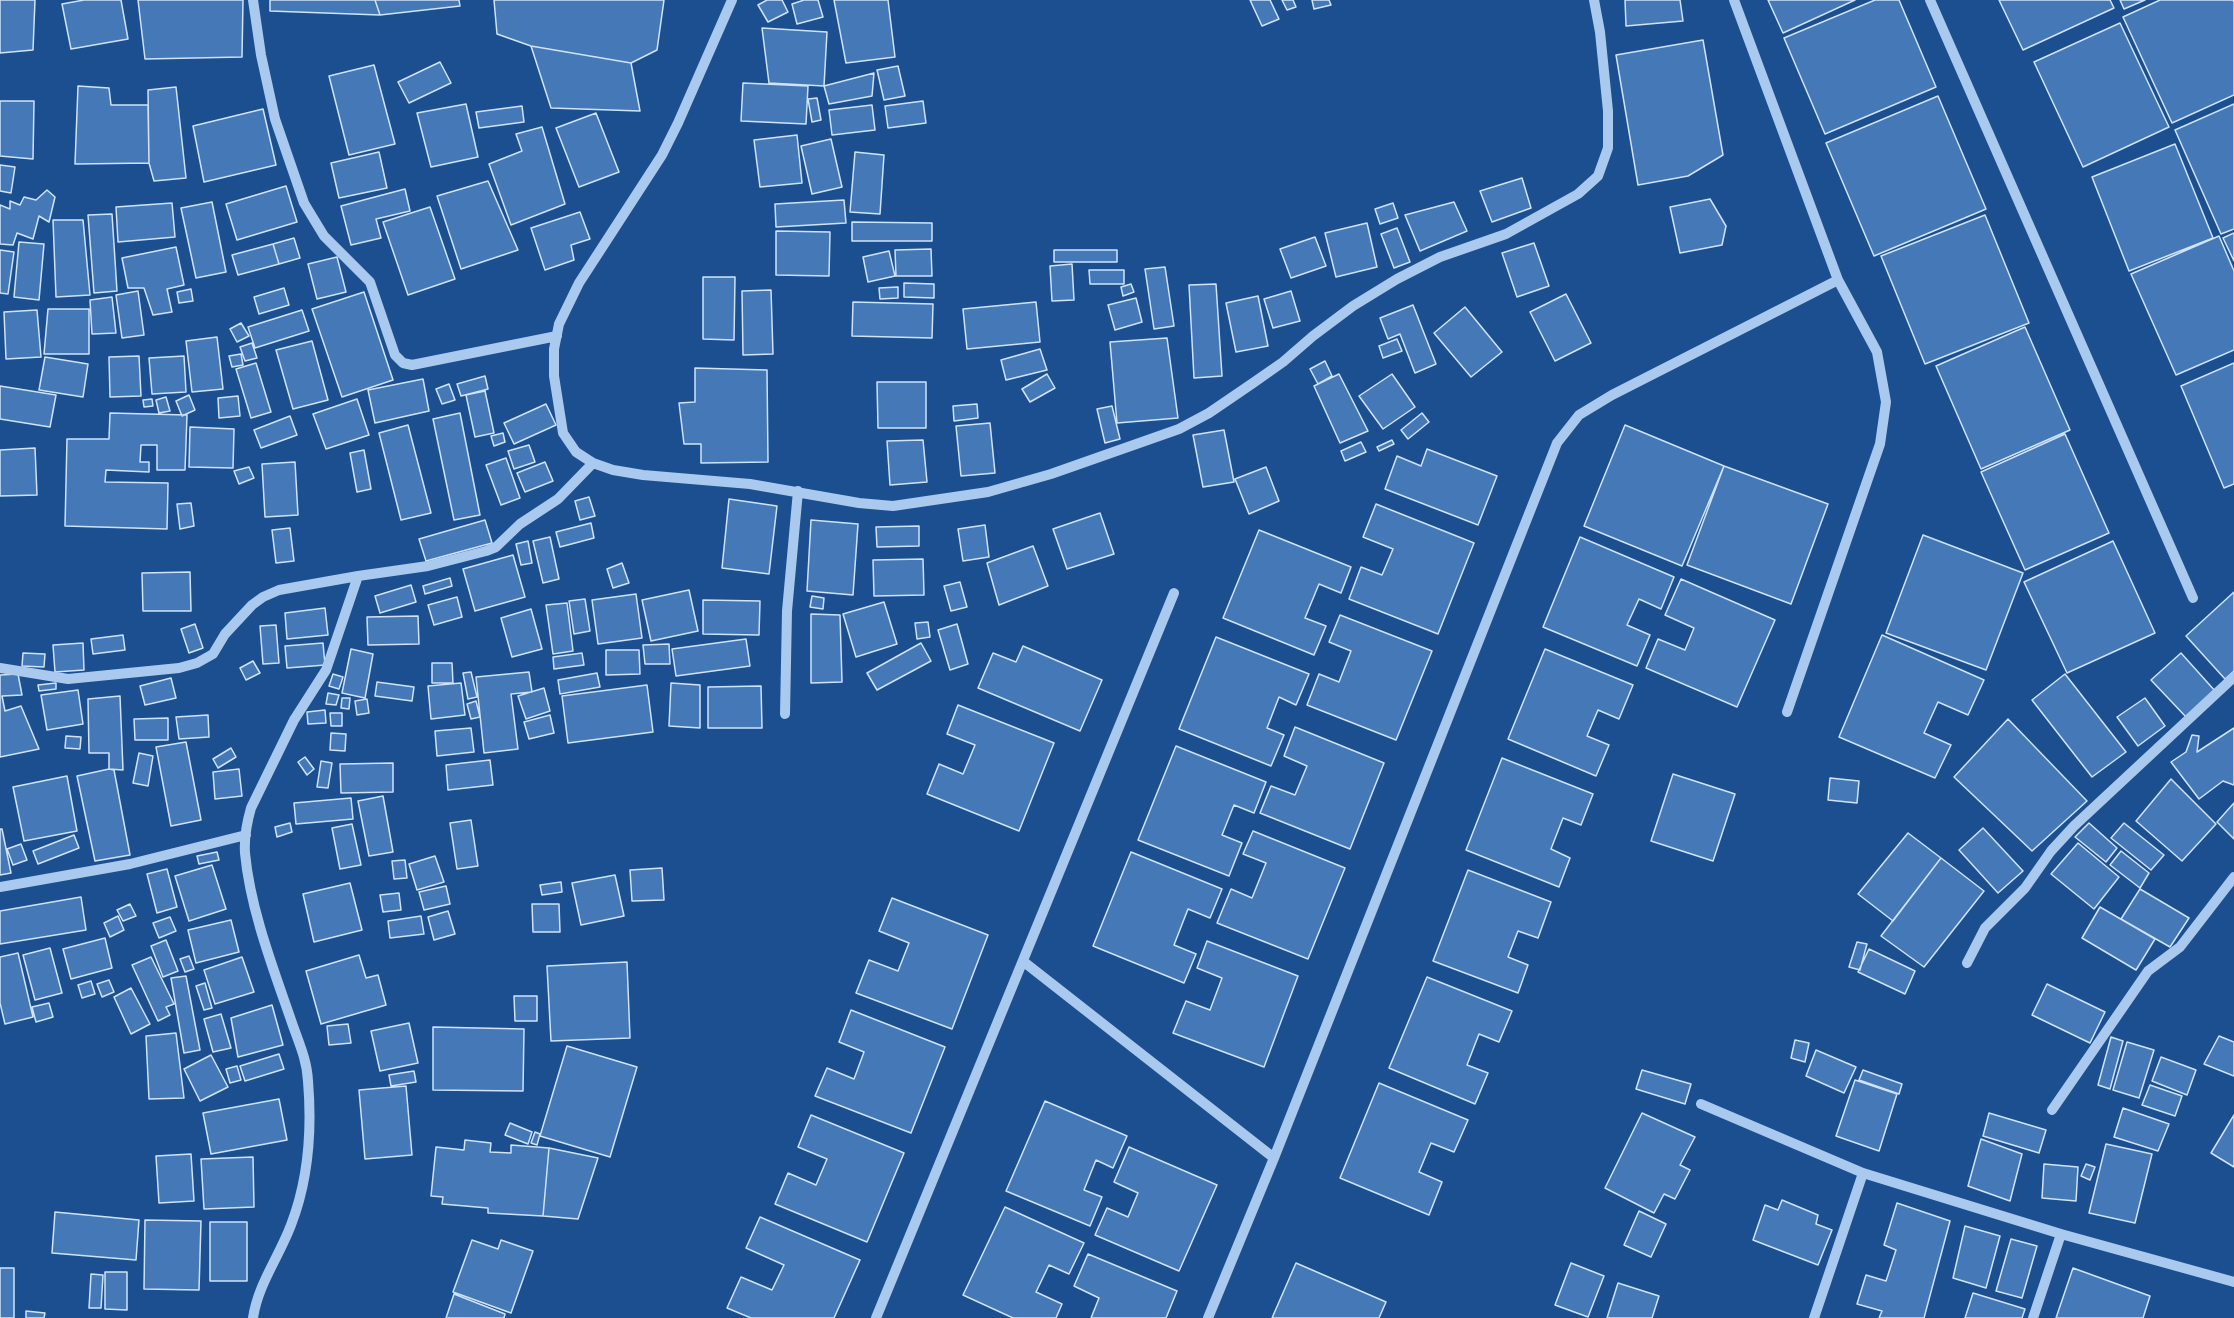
<!DOCTYPE html>
<html>
<head>
<meta charset="utf-8">
<style>
	body { margin:0 }
	canvas { display:block; background:#1b4f8f }
</style>
</head>
<body>
<canvas width="2234" height="1318"></canvas>
<script>
const g = document.querySelector('canvas').getContext('2d');
g.lineJoin = 'round';
function fill(path, color) { g.fillStyle = color; g.fill(path, 'evenodd'); }
function trace(path, color, width, dash) { g.strokeStyle = color; g.lineWidth = width; g.lineCap = dash ? 'butt' : 'round'; g.setLineDash(dash || []); g.stroke(path); }
const building = new Path2D(`
	M0,0H35L33,50L0,53Z
	M84,0H121L128,39L71,49L62,4Z
	M138,0H243L242,57L145,59Z
	M270,0H375L380,15L270,11Z
	M375,0H459L460,6L380,15Z
	M494,0H664L657,50L631,63L531,46L497,34Z
	M767,0H782L788,12L768,22L758,5Z
	M804,0H818L823,17L797,24L792,4Z
	M834,0H888L895,57L846,63Z
	M1250,0H1270L1279,19L1262,26Z
	M1282,0H1293L1296,7L1287,10Z
	M1312,0H1329L1331,5L1314,9Z
	M1625,0H1680L1683,21L1626,26Z
	M1768,0H1855L1783,33Z
	M1875,0H1899L1936,87L1825,134L1784,38Z
	M1999,0H2110L2114,8L2023,50Z
	M2120,0H2145L2124,9Z
	M2160,0H2233L2234,2V95L2172,123L2123,17Z
	M2120,23L2169,127L2083,167L2034,62Z
	M762,28L827,32L824,86L769,83Z
	M1703,40L1723,155L1688,176L1638,185L1616,55Z
	M531,46L631,63L640,111L551,108Z
	M440,62L451,83L409,103L398,82Z
	M374,65L395,144L349,155L329,76Z
	M898,66L905,96L884,100L877,70Z
	M874,73L872,96L829,104L824,86Z
	M743,83L808,86L806,124L741,121Z
	M78,86L109,88L111,105H148L149,163L75,164Z
	M176,87L186,178L154,181L149,163L148,90Z
	M1938,96L1986,209L1874,256L1826,143Z
	M817,98L821,120L812,122L808,99Z
	M0,101H34L33,159L0,156Z
	M923,101L926,123L888,128L885,106Z
	M466,104L478,157L431,167L417,113Z
	M2234,104V229L2221,234L2175,130Z
	M872,105L875,130L832,135L829,110Z
	M522,106L524,122L479,128L476,112Z
	M263,109L276,165L204,182L193,126Z
	M596,113L619,172L579,187L556,128Z
	M542,127L565,204L511,225L489,164L522,151L516,134Z
	M797,135L802,183L760,187L754,140Z
	M831,139L842,187L812,194L801,146Z
	M2175,144L2213,238L2129,271L2092,177Z
	M379,152L387,188L339,198L331,163Z
	M855,152L884,155L880,214L850,212Z
	M0,165L15,167L11,193L0,191Z
	M1522,178L1531,208L1492,222L1480,191Z
	M488,181L518,250L461,269L437,196Z
	M286,186L297,222L237,240L226,204Z
	M405,189L410,211L376,219L381,238L351,245L341,206Z
	M47,190L55,197L49,222L39,216L33,239L17,233L13,245L0,244V205L10,209V201L20,205L24,197L36,200Z
	M1710,199L1726,226L1722,245L1680,253L1670,207Z
	M844,200L846,223L776,227L775,204Z
	M212,202L226,272L196,278L181,208Z
	M1454,202L1467,231L1420,251L1405,215Z
	M172,203L175,237L118,242L116,207Z
	M1393,203L1398,218L1380,224L1375,209Z
	M430,207L455,279L408,295L383,222Z
	M580,212L590,239L571,245L574,260L545,270L531,228Z
	M112,214L117,291L94,293L88,215Z
	M1985,215L2029,323L1925,364L1881,256Z
	M53,220H83L90,295L56,297Z
	M852,222L932,223V241H852Z
	M1367,223L1377,267L1336,277L1325,233Z
	M1397,228L1410,262L1394,268L1381,234Z
	M776,231L830,232L829,276L776,275Z
	M2234,233V261L2223,238Z
	M2219,236L2234,271V350L2176,375L2131,274Z
	M1315,237L1326,266L1291,278L1280,249Z
	M294,238L300,258L279,264L273,244Z
	M19,242L44,244L39,300L14,297Z
	M1534,243L1549,286L1517,297L1502,253Z
	M273,244L279,264L238,275L232,255Z
	M176,247L184,285L167,289L172,312L153,315L144,288H128L122,258Z
	M931,249L932,276H896L895,250Z
	M0,250L14,252L8,294L0,293Z
	M1054,250H1117V262H1054Z
	M889,251L895,276L868,282L863,257Z
	M337,257L346,292L317,299L308,264Z
	M1072,264L1074,300L1052,301L1050,266Z
	M1165,267L1174,326L1154,329L1145,269Z
	M1089,270H1124V284H1090Z
	M703,277H735L734,340L703,339Z
	M904,283L934,284V298L904,297Z
	M1131,284L1134,292L1123,296L1121,287Z
	M1216,284L1222,376L1194,378L1189,285Z
	M898,287V298L880,299L879,288Z
	M284,288L289,305L259,314L254,297Z
	M191,289L193,301L179,303L177,292Z
	M771,290L773,354L743,355L742,291Z
	M138,291L144,335L122,338L116,295Z
	M1291,291L1300,321L1273,328L1264,299Z
	M364,292L393,380L342,397L312,309Z
	M1566,294L1591,343L1555,361L1530,312Z
	M1258,296L1268,346L1236,352L1226,303Z
	M112,297L116,333L92,334L90,300Z
	M1136,298L1142,322L1115,330L1108,305Z
	M853,302L933,304L932,338L852,336Z
	M1036,302L1040,342L967,349L963,309Z
	M1413,305L1436,364L1415,373L1400,334L1388,339L1380,318Z
	M1465,307L1502,352L1471,377L1434,333Z
	M48,309H89V354H44Z
	M37,310L41,357L6,359L4,312Z
	M302,310L309,331L255,348L248,327Z
	M241,323L249,336L237,342L230,329Z
	M2025,327L2070,430L1981,469L1936,366Z
	M217,337L223,389L192,392L186,341Z
	M1167,338L1178,418L1117,423L1110,342Z
	M1397,339L1402,351L1383,358L1379,346Z
	M312,341L328,400L293,409L276,350Z
	M252,343L257,358L245,361L240,347Z
	M1040,349L1047,370L1006,380L1001,360Z
	M241,354L243,365L232,367L229,356Z
	M139,356L141,396L110,397L109,357Z
	M184,356L186,392L152,394L149,358Z
	M45,357L88,364L83,397L39,390Z
	M1325,361L1332,376L1318,384L1310,369Z
	M256,363L271,412L251,418L236,369Z
	M2234,363V484L2224,488L2181,386Z
	M695,368L767,370L768,462L701,463V444H684L679,403L695,402Z
	M1047,374L1055,388L1030,402L1022,389Z
	M1339,374L1368,431L1340,443L1314,386Z
	M1392,374L1415,407L1383,429L1359,396Z
	M485,376L488,389L461,396L457,384Z
	M423,379L429,411L375,423L368,390Z
	M877,382H926V428H878Z
	M449,384L455,400L442,404L436,389Z
	M0,386L56,395L50,427L0,419Z
	M485,391L494,433L475,437L466,395Z
	M189,395L195,410L182,416L176,401Z
	M238,396L240,416L219,418L218,398Z
	M166,397L170,411L159,413L156,400Z
	M152,399L153,406L144,407L143,400Z
	M357,399L369,435L326,449L313,414Z
	M546,404L556,425L514,444L504,423Z
	M977,404L978,418L954,421L953,406Z
	M1112,406L1120,439L1105,443L1097,409Z
	M110,413L187,415L185,470H157V445H141L140,462H149V472L106,470L105,482L168,483L167,529L65,526L67,439H109Z
	M460,413L480,515L454,520L433,419Z
	M1422,413L1429,422L1408,439L1401,430Z
	M290,416L297,435L261,448L254,430Z
	M990,423L995,473L961,476L956,426Z
	M408,425L431,513L401,520L379,433Z
	M1625,425L1724,466L1682,566L1584,526Z
	M190,427L234,429L233,468L189,467Z
	M1224,430L1234,482L1203,487L1193,435Z
	M503,433L505,442L494,446L491,436Z
	M2065,434L2109,533L2025,570L1981,472Z
	M923,440L927,482L890,485L887,441Z
	M1392,440L1394,444L1379,451L1377,447Z
	M1361,442L1366,452L1345,461L1341,451Z
	M529,445L535,462L514,469L508,451Z
	M35,448L37,495L0,496V450Z
	M1427,449L1497,476L1478,525L1385,489L1397,456L1421,466Z
	M364,450L371,489L357,492L350,453Z
	M506,458L520,498L501,505L486,465Z
	M295,462L298,515L265,517L262,464Z
	M545,462L553,481L525,492L517,473Z
	M1724,466L1828,504L1791,604L1687,565Z
	M249,467L254,478L239,484L234,471Z
	M1266,467L1279,501L1249,514L1235,479Z
	M589,497L595,516L580,520L575,501Z
	M729,499L777,506L769,574L722,568Z
	M191,503L194,526L180,529L177,504Z
	M1376,504L1474,543L1438,634L1349,599L1361,567L1382,575L1393,549L1363,537Z
	M1100,513L1114,554L1067,569L1053,529Z
	M485,520L492,543L426,561L419,539Z
	M811,520L858,524L853,595L807,591Z
	M591,523L594,538L560,547L556,532Z
	M985,525L989,557L963,561L958,529Z
	M919,526V546L877,547L876,527Z
	M290,528L294,561L276,563L272,530Z
	M1259,530L1351,567L1341,593L1319,584L1305,618L1326,626L1314,655L1223,618Z
	M1923,535L2023,573L1986,670L1886,633Z
	M550,537L559,579L543,583L533,541Z
	M1580,537L1674,577L1661,609L1639,599L1627,625L1650,635L1637,666L1543,627Z
	M528,541L532,563L521,565L516,544Z
	M2113,541L2155,633L2067,673L2024,582Z
	M1033,546L1048,586L999,605L987,563Z
	M513,555L525,597L475,611L463,569Z
	M923,559L924,595L874,596L873,560Z
	M622,563L629,583L613,588L607,569Z
	M190,572L191,611H143L142,573Z
	M450,578L452,586L425,594L423,586Z
	M1681,579L1775,620L1737,707L1646,668L1658,639L1685,650L1694,628L1665,615Z
	M960,582L967,607L951,611L944,586Z
	M411,585L416,602L380,613L375,596Z
	M689,590L698,631L651,641L642,600Z
	M2234,592V671L2225,679L2186,636Z
	M636,594L642,638L598,644L592,600Z
	M812,596L824,598L823,609L810,607Z
	M457,597L462,617L434,625L428,605Z
	M585,599L590,631L574,634L569,601Z
	M703,600L760,601L759,635L703,634Z
	M884,602L897,644L856,657L843,614Z
	M567,603L573,651L553,654L546,605Z
	M325,608L328,635L287,639L285,613Z
	M531,609L542,649L512,657L501,618Z
	M811,614L840,615L842,682L811,683Z
	M1340,615L1432,651L1396,740L1307,705L1319,674L1339,682L1351,651L1329,642Z
	M418,616L419,644L368,645L367,617Z
	M928,622L930,637L917,639L915,623Z
	M195,624L203,648L189,653L181,629Z
	M957,624L968,664L950,670L938,630Z
	M276,625L279,663L263,664L260,626Z
	M123,635L125,650L93,654L91,639Z
	M1882,635L1984,680L1968,715L1938,702L1924,733L1951,745L1935,778L1839,737Z
	M1216,637L1309,674L1296,705L1279,697L1267,728L1284,735L1271,766L1179,729Z
	M746,639L750,666L676,676L672,649Z
	M83,643L84,670L55,672L53,645Z
	M323,643L325,665L287,668L285,646Z
	M921,643L931,661L877,690L867,673Z
	M669,644L670,664H645L643,645Z
	M1023,646L1102,680L1080,731L978,688L993,653L1016,662Z
	M351,649L373,654L365,698L342,693Z
	M1545,649L1633,685L1619,719L1598,710L1587,736L1609,745L1596,776L1508,739Z
	M606,650H639L640,674L606,675Z
	M23,653L45,654L44,667L22,666Z
	M582,653L584,665L554,669L553,657Z
	M2181,653L2216,692L2187,718L2151,680Z
	M253,661L260,673L246,680L240,668Z
	M432,663H452L453,683H432Z
	M471,672L477,697L468,699L463,673Z
	M529,672L532,692L511,694L518,749L484,753L476,677Z
	M597,673L600,687L560,694L558,680Z
	M18,674L22,695L2,696L5,711L21,706L39,749L0,757V675Z
	M333,674L343,677L339,689L329,686Z
	M2065,674L2126,752L2092,777L2032,700Z
	M171,678L176,698L145,705L140,686Z
	M377,682L414,687L412,701L375,696Z
	M56,683V689L39,691L38,685Z
	M461,683L465,715L431,719L428,686Z
	M671,683L700,685V728L669,726Z
	M647,685L653,732L568,743L562,696Z
	M761,686L762,728H708V687Z
	M544,688L550,711L526,719L518,696Z
	M78,690L83,724L47,730L41,695Z
	M328,693L339,695L336,705L326,704Z
	M120,696L123,770L109,769V753H89L88,699Z
	M342,698H350L349,709L341,708Z
	M2145,698L2165,726L2138,746L2117,717Z
	M367,699L369,713L357,715L355,701Z
	M476,701L480,717L471,719L467,704Z
	M958,705L1054,743L1019,831L927,794L939,764L963,774L975,745L947,734Z
	M325,710L326,723L308,724L307,712Z
	M330,713H342V726H331Z
	M208,715L209,737L179,739L176,717Z
	M550,715L554,733L529,739L524,722Z
	M168,718V740H135L134,719Z
	M2008,719L2087,801L2032,851L1954,777Z
	M1295,727L1384,763L1350,849L1260,813L1271,786L1295,795L1307,766L1284,756Z
	M471,728L474,752L437,756L435,731Z
	M2234,728V785L2223,781L2199,799L2171,762L2186,752L2192,735L2199,736L2197,752Z
	M331,733L346,734L345,751L330,750Z
	M66,736L81,737L80,749L65,748Z
	M186,742L201,820L171,826L156,747Z
	M1176,746L1266,782L1254,813L1234,805L1222,835L1242,843L1229,876L1138,840Z
	M231,748L236,757L218,768L213,759Z
	M139,753L153,756L148,786L133,783Z
	M305,757L314,769L307,775L298,762Z
	M1502,758L1593,794L1581,825L1563,818L1551,849L1570,858L1559,887L1466,850Z
	M490,760L493,785L448,790L446,765Z
	M321,761L332,763L328,788L317,787Z
	M393,763V792L341,793L340,764Z
	M109,769L114,770L130,855L95,861L77,776Z
	M239,769L242,796L215,799L213,772Z
	M1673,774L1735,794L1713,861L1651,841Z
	M67,776L77,831L24,841L13,787Z
	M1830,778L1859,781L1857,803L1828,800Z
	M2171,779L2216,824L2182,861L2136,821Z
	M383,796L393,852L369,856L358,801Z
	M351,798L353,819L296,824L294,803Z
	M2234,803V839L2217,822Z
	M471,820L478,866L457,869L450,823Z
	M290,823L292,832L277,837L275,827Z
	M2089,823L2117,848L2106,862L2075,837Z
	M2124,823L2164,855L2151,870L2111,838Z
	M352,824L361,865L340,869L332,828Z
	M1983,828L2023,871L1998,893L1959,850Z
	M0,829H2L11,873L0,875Z
	M1253,831L1345,868L1308,959L1217,923L1231,889L1252,898L1266,863L1243,854Z
	M1908,833L1941,858L1893,921L1858,894Z
	M74,835L79,848L38,864L33,851Z
	M2078,843L2119,877L2094,909L2051,874Z
	M21,844L27,860L13,865L7,849Z
	M2121,851L2149,873L2140,888L2110,865Z
	M217,852L219,860L199,864L197,856Z
	M1131,852L1222,889L1210,918L1188,909L1174,945L1196,954L1184,983L1093,946Z
	M435,856L444,882L417,890L409,864Z
	M1941,858L1984,891L1924,967L1881,936Z
	M405,860L407,878L394,879L392,861Z
	M212,865L226,909L189,921L175,876Z
	M662,868L664,900L632,901L630,870Z
	M167,869L177,907L157,913L147,874Z
	M1468,870L1551,902L1538,938L1518,931L1508,957L1528,965L1518,993L1433,961Z
	M615,875L624,916L581,925L572,883Z
	M561,882L562,892L542,895L540,885Z
	M350,883L362,930L314,942L303,894Z
	M446,886L450,904L424,910L419,892Z
	M2140,889L2189,918L2170,947L2121,919Z
	M399,893L401,910L383,912L380,895Z
	M81,897L86,930L0,944V911Z
	M892,898L988,935L952,1029L856,993L869,960L898,971L909,943L879,931Z
	M130,904L136,916L123,921L117,910Z
	M532,904H559L560,932H533Z
	M2100,907L2155,939L2136,970L2082,938Z
	M448,911L455,934L434,940L428,917Z
	M118,916L124,930L110,937L104,923Z
	M421,916L424,934L390,938L388,921Z
	M170,917L176,931L159,938L153,923Z
	M231,920L239,952L196,963L188,930Z
	M105,938L112,968L71,979L63,949Z
	M166,940L178,971L163,977L151,946Z
	M1207,941L1298,976L1264,1067L1173,1033L1186,1001L1210,1010L1222,978L1197,968Z
	M1857,942L1867,944L1860,970L1849,967Z
	M50,948L62,993L35,1000L23,955Z
	M1869,949L1915,971L1905,994L1858,972Z
	M18,953L33,1017L5,1024L0,1003V957Z
	M359,955L366,978L378,975L386,1005L321,1024L306,971Z
	M189,956L194,969L185,972L180,959Z
	M151,957L174,1004L166,1007L170,1015L158,1021L132,965Z
	M242,957L254,992L215,1004L204,970Z
	M627,962L630,1038L551,1041L547,966Z
	M186,976L200,1050L184,1053L171,978Z
	M1427,977L1512,1011L1499,1042L1479,1034L1467,1065L1488,1073L1475,1104L1389,1068Z
	M109,980L114,992L102,997L97,984Z
	M91,981L95,994L82,998L78,985Z
	M205,983L212,1008L204,1010L196,986Z
	M2047,984L2105,1012L2090,1043L2032,1015Z
	M131,988L150,1024L131,1034L114,997Z
	M514,996H537V1021H515Z
	M49,1003L53,1017L36,1022L32,1007Z
	M272,1005L283,1045L238,1057L231,1018Z
	M851,1010L945,1047L911,1133L815,1096L827,1068L854,1079L864,1052L839,1042Z
	M221,1014L231,1048L213,1052L204,1019Z
	M409,1023L418,1063L380,1071L371,1031Z
	M348,1024L351,1043L329,1045L327,1026Z
	M433,1027L524,1029L523,1091L433,1090Z
	M176,1033L184,1098L149,1099L146,1036Z
	M2219,1036L2234,1042V1076L2204,1064Z
	M2111,1037L2123,1041L2110,1089L2098,1085Z
	M1795,1040L1809,1043L1805,1062L1791,1058Z
	M2127,1042L2154,1050L2139,1098L2113,1090Z
	M567,1046L637,1067L610,1157L540,1136Z
	M1816,1050L1856,1067L1844,1093L1806,1076Z
	M279,1054L284,1069L245,1081L240,1066Z
	M211,1055L228,1087L200,1101L184,1069Z
	M2161,1057L2196,1070L2187,1095L2152,1081Z
	M237,1066L241,1080L230,1083L226,1069Z
	M1642,1070L1691,1084L1685,1104L1636,1089Z
	M1863,1070L1902,1084L1899,1094L1859,1080Z
	M414,1071L416,1082L391,1086L389,1075Z
	M1855,1080L1897,1094L1879,1151L1836,1136Z
	M1379,1083L1468,1120L1454,1152L1431,1143L1419,1172L1442,1182L1429,1215L1340,1178Z
	M2150,1085L2182,1096L2175,1116L2142,1105Z
	M406,1086L412,1155L365,1159L359,1090Z
	M279,1099L287,1140L211,1154L203,1113Z
	M1045,1101L1127,1136L1113,1168L1096,1160L1084,1190L1102,1197L1090,1226L1006,1191Z
	M2123,1108L2169,1124L2158,1151L2114,1137Z
	M1642,1113L1695,1137L1680,1165L1690,1170L1675,1199L1664,1194L1654,1213L1605,1188Z
	M1989,1113L2046,1130L2039,1153L1983,1136Z
	M811,1115L904,1153L867,1242L775,1204L788,1173L816,1185L827,1159L798,1147Z
	M2234,1115V1167L2211,1153Z
	M510,1123L532,1132L528,1144L505,1135Z
	M535,1132L540,1134L537,1145L531,1143Z
	M1981,1139L2022,1154L2010,1201L1968,1186Z
	M465,1140L491,1143L490,1152L511,1153V1145L549,1148L543,1216L488,1213V1208L442,1204L443,1197L431,1196L436,1147L464,1150Z
	M2106,1144L2152,1154L2135,1223L2089,1213Z
	M1129,1147L1217,1185L1179,1271L1095,1235L1107,1208L1128,1217L1138,1193L1114,1182Z
	M549,1148L598,1158L578,1219L543,1216Z
	M191,1154L194,1201L159,1203L156,1156Z
	M253,1157L254,1207L204,1209L201,1159Z
	M2044,1164L2078,1167L2076,1201L2042,1198Z
	M2086,1164L2095,1167L2090,1180L2081,1176Z
	M1782,1200L1818,1215L1816,1224L1832,1230L1818,1265L1753,1240L1765,1205L1778,1210Z
	M1897,1203L1950,1221L1924,1318H1879L1882,1311L1857,1304L1866,1275L1886,1281L1896,1250L1884,1245Z
	M1005,1207L1084,1243L1069,1274L1049,1265L1036,1292L1062,1304L1056,1318H1013L963,1295Z
	M1639,1211L1666,1224L1651,1257L1624,1245Z
	M55,1212L139,1220L136,1260L52,1253Z
	M760,1217L860,1260L834,1318H751L727,1308L741,1277L772,1290L784,1265L746,1248Z
	M145,1220L201,1221L199,1290L144,1289Z
	M210,1222H247V1281H210Z
	M1965,1226L2000,1236L1986,1288L1953,1278Z
	M2011,1239L2037,1246L2022,1298L1996,1291Z
	M472,1240L498,1249L501,1240L533,1251L511,1313L453,1292Z
	M1088,1254L1177,1291L1166,1318H1091L1099,1298L1074,1286Z
	M1296,1263L1386,1302L1379,1318H1272Z
	M1571,1263L1604,1276L1588,1317L1555,1305Z
	M0,1268H14V1318H0Z
	M2073,1268L2150,1296L2143,1318H2056Z
	M105,1272H127V1310L105,1309Z
	M91,1274L103,1275L101,1308H89Z
	M1618,1283L1659,1296L1652,1318H1607Z
	M1973,1293L2025,1309L2022,1318H1965Z
	M454,1294L505,1314L504,1318H446Z
	M26,1311L45,1313L44,1318H26Z`);
fill(building, '#4478b7');
trace(building, '#cfe3fa', 1.5);
trace(new Path2D(`
	M253,0L261,55L275,119L304,203L324,236L370,282L395,355L403,363L412,365L557,336
	M732,0L678,123L662,155L579,283L559,324L554,349V376L563,433L576,452L593,463L613,470L643,475L750,484L859,503L893,506L988,492L1051,474L1179,429L1209,413L1253,383L1283,362L1313,336L1353,306L1397,279L1440,257L1506,234L1578,194L1598,176L1608,148V111L1600,32L1594,0
	M1734,0L1838,280L1877,352L1886,402L1880,444L1787,712
	M1930,0L2193,598
	M0,668L68,679L179,668L197,663L213,654L225,634L252,605L263,597L279,590L358,576L428,566L486,551L496,547L520,524L558,499L593,463
	M785,714L787,611L798,491
	M0,887L130,864L246,835
	M1024,962L1274,1158
	M1967,963L1985,928L2025,888L2051,851L2074,826L2234,677
	M1701,1104L1863,1173L2061,1234L2234,1282
	M2052,1110L2148,971L2180,947L2234,877
	M253,1318C258,1284 279,1257 291,1225C308,1181 312,1129 308,1081C307,1059 298,1041 291,1020C273,968 250,908 245,853C244,838 247,822 251,808L294,720L326,670L358,576
	M876,1318L1174,593
	M1208,1318L1274,1158L1557,443L1579,415L1612,395L1838,280
	M1814,1318L1863,1173
	M2033,1318L2061,1234`), '#a9c9ee', 10);
</script>
</body>
</html>
